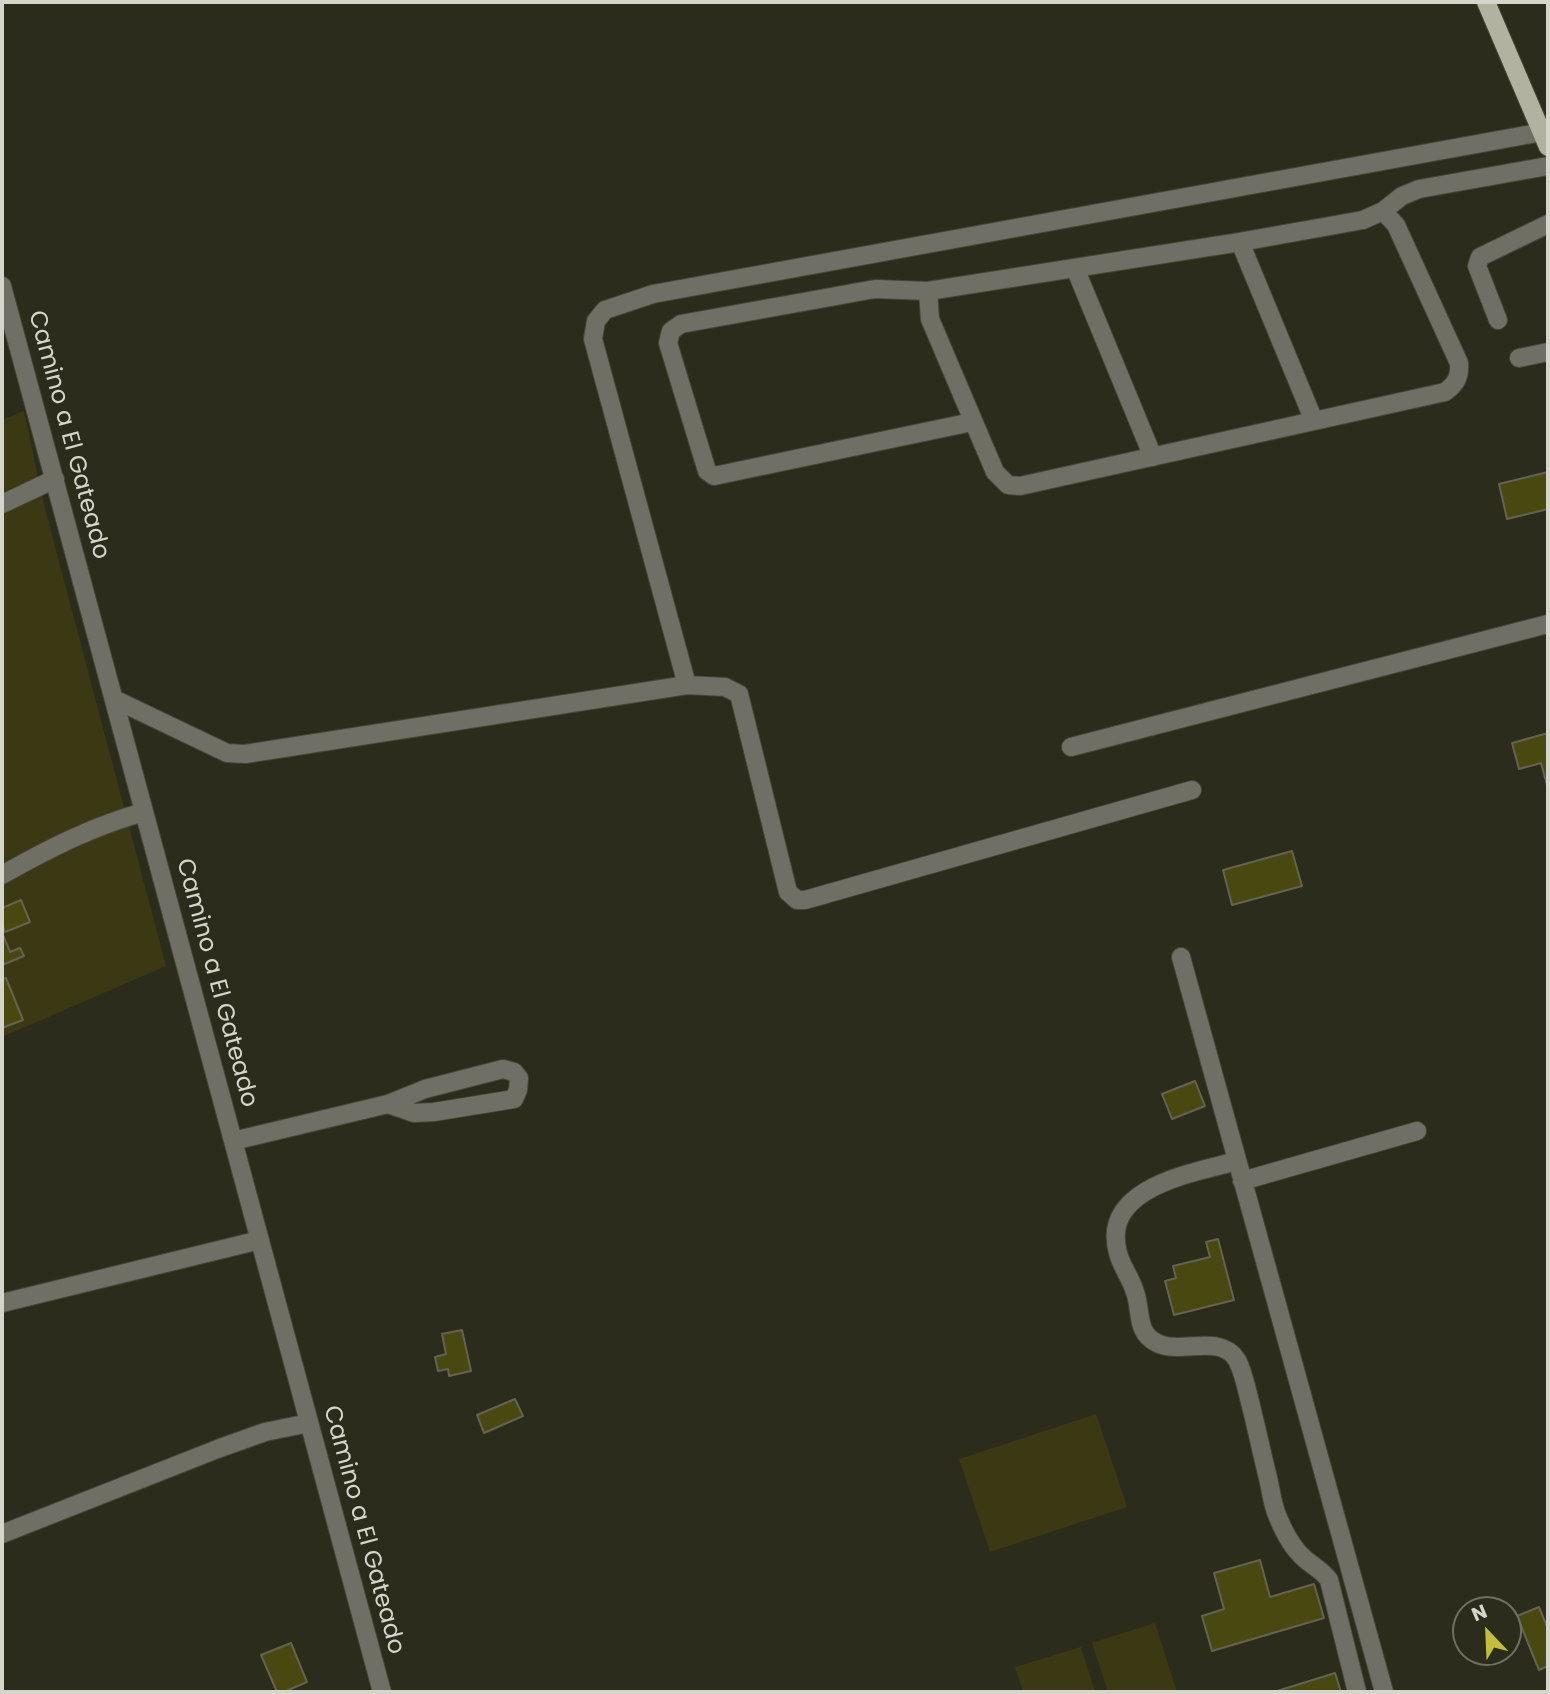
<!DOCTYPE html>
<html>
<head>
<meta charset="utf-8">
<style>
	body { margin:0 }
	#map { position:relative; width:1550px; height:1694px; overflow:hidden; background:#2c2c1c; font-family:Poppins,sans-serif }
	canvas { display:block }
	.frame { position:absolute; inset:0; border:4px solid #d5d5cb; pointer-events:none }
	.north { position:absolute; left:1452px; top:1596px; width:70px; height:70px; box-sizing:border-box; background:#2c2c1c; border:2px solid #707062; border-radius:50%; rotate:337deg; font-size:19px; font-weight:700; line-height:28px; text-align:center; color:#d5d5cb }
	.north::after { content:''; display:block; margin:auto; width:24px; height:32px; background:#c2bd3f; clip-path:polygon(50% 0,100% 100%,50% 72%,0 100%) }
</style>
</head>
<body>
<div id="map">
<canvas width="1550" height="1694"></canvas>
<div class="frame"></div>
<div class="north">N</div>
</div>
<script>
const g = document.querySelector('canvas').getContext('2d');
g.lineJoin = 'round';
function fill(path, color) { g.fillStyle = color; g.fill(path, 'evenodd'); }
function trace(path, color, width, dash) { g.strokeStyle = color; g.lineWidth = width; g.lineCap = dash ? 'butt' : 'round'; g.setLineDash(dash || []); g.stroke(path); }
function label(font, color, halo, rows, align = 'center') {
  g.font = font + ' Poppins,sans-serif'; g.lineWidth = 5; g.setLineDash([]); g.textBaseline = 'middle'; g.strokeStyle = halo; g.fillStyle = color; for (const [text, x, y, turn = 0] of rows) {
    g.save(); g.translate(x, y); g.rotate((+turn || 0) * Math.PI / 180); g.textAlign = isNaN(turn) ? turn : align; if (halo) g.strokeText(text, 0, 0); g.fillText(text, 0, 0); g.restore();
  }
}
fill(new Path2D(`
	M24,411L44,505L166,966L2,1037V420Z
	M1096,1414L1127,1507L990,1552L959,1459Z
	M1155,1623L1177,1692H1108L1092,1643Z
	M1081,1647L1095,1692H1023L1015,1667Z`), '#3b3914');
const building = new Path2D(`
	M1548,472V509L1507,519L1499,484Z
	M1548,733V789L1541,763L1519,769L1512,743Z
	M1292,851L1302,886L1232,905L1223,870Z
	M21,900L30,922L5,932L2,924V908Z
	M4,937L10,952L20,948L24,956L2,965V938Z
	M6,978L23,1020L2,1028V979Z
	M1195,1081L1205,1106L1172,1119L1162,1094Z
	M1218,1239L1234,1300L1174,1315L1165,1281L1176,1278L1173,1266L1210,1257L1206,1242Z
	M462,1330L471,1371L449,1376L448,1369L438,1371L435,1357L446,1354L442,1334Z
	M515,1399L523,1416L484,1433L477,1415Z
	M1260,1560L1270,1597L1314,1584L1324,1618L1212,1651L1202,1616L1224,1609L1214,1573Z
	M1539,1607L1548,1629V1666L1539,1670L1517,1616Z
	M291,1643L307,1682L284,1692H277L261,1655Z
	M1335,1673L1341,1692H1274Z`);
fill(building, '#4a4811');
trace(building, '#636351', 2);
const minor = new Path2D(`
	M1240,242L1314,421
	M1075,268L1153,457
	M2,286L382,1692
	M928,291L930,319L995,472L1008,485L1020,486L1445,392C1456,384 1460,377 1459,363L1396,225L1383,211
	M1498,320L1477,266L1480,257L1548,224
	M1519,358L1548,352
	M972,422L714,476L707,471L668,343L671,331L681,324L875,289L928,291L1240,242L1363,220L1383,211L1402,196L1419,189L1548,166
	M2,504L55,479
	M687,685L593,339L596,321L605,310L653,294L1548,131
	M114,699L227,753L245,754L687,685L725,687L739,694L788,892L797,900H805L1192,790
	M1071,747L1548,624
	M2,875C48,849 93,826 144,812
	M1181,957L1384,1692
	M233,1141L388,1104L414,1113L434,1112L514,1099L518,1090L519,1078L514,1072L503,1069L425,1089L388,1104
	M1237,1161C1193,1173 1100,1187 1118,1253C1121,1266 1131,1278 1135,1292C1142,1311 1135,1332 1157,1343C1180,1355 1221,1333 1237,1360C1244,1373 1247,1391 1251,1406C1257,1430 1262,1454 1268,1478C1271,1490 1272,1503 1277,1515C1283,1530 1292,1548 1305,1559C1314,1567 1322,1570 1329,1580L1357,1692
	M1242,1181L1417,1131
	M2,1303L260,1240
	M2,1534L220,1448L265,1432L309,1423`);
const major = new Path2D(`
	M1486,2L1548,147`);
trace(minor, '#474738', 20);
trace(major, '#474738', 20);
trace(minor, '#6f6f66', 18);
trace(major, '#b2b2a1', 18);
label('24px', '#d5d5cb', '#2c2c1c', [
	["Camino a El Gateado",68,435,75],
	["Camino a El Gateado",216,983,75],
	["Camino a El Gateado",363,1530,75]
]);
</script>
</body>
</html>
